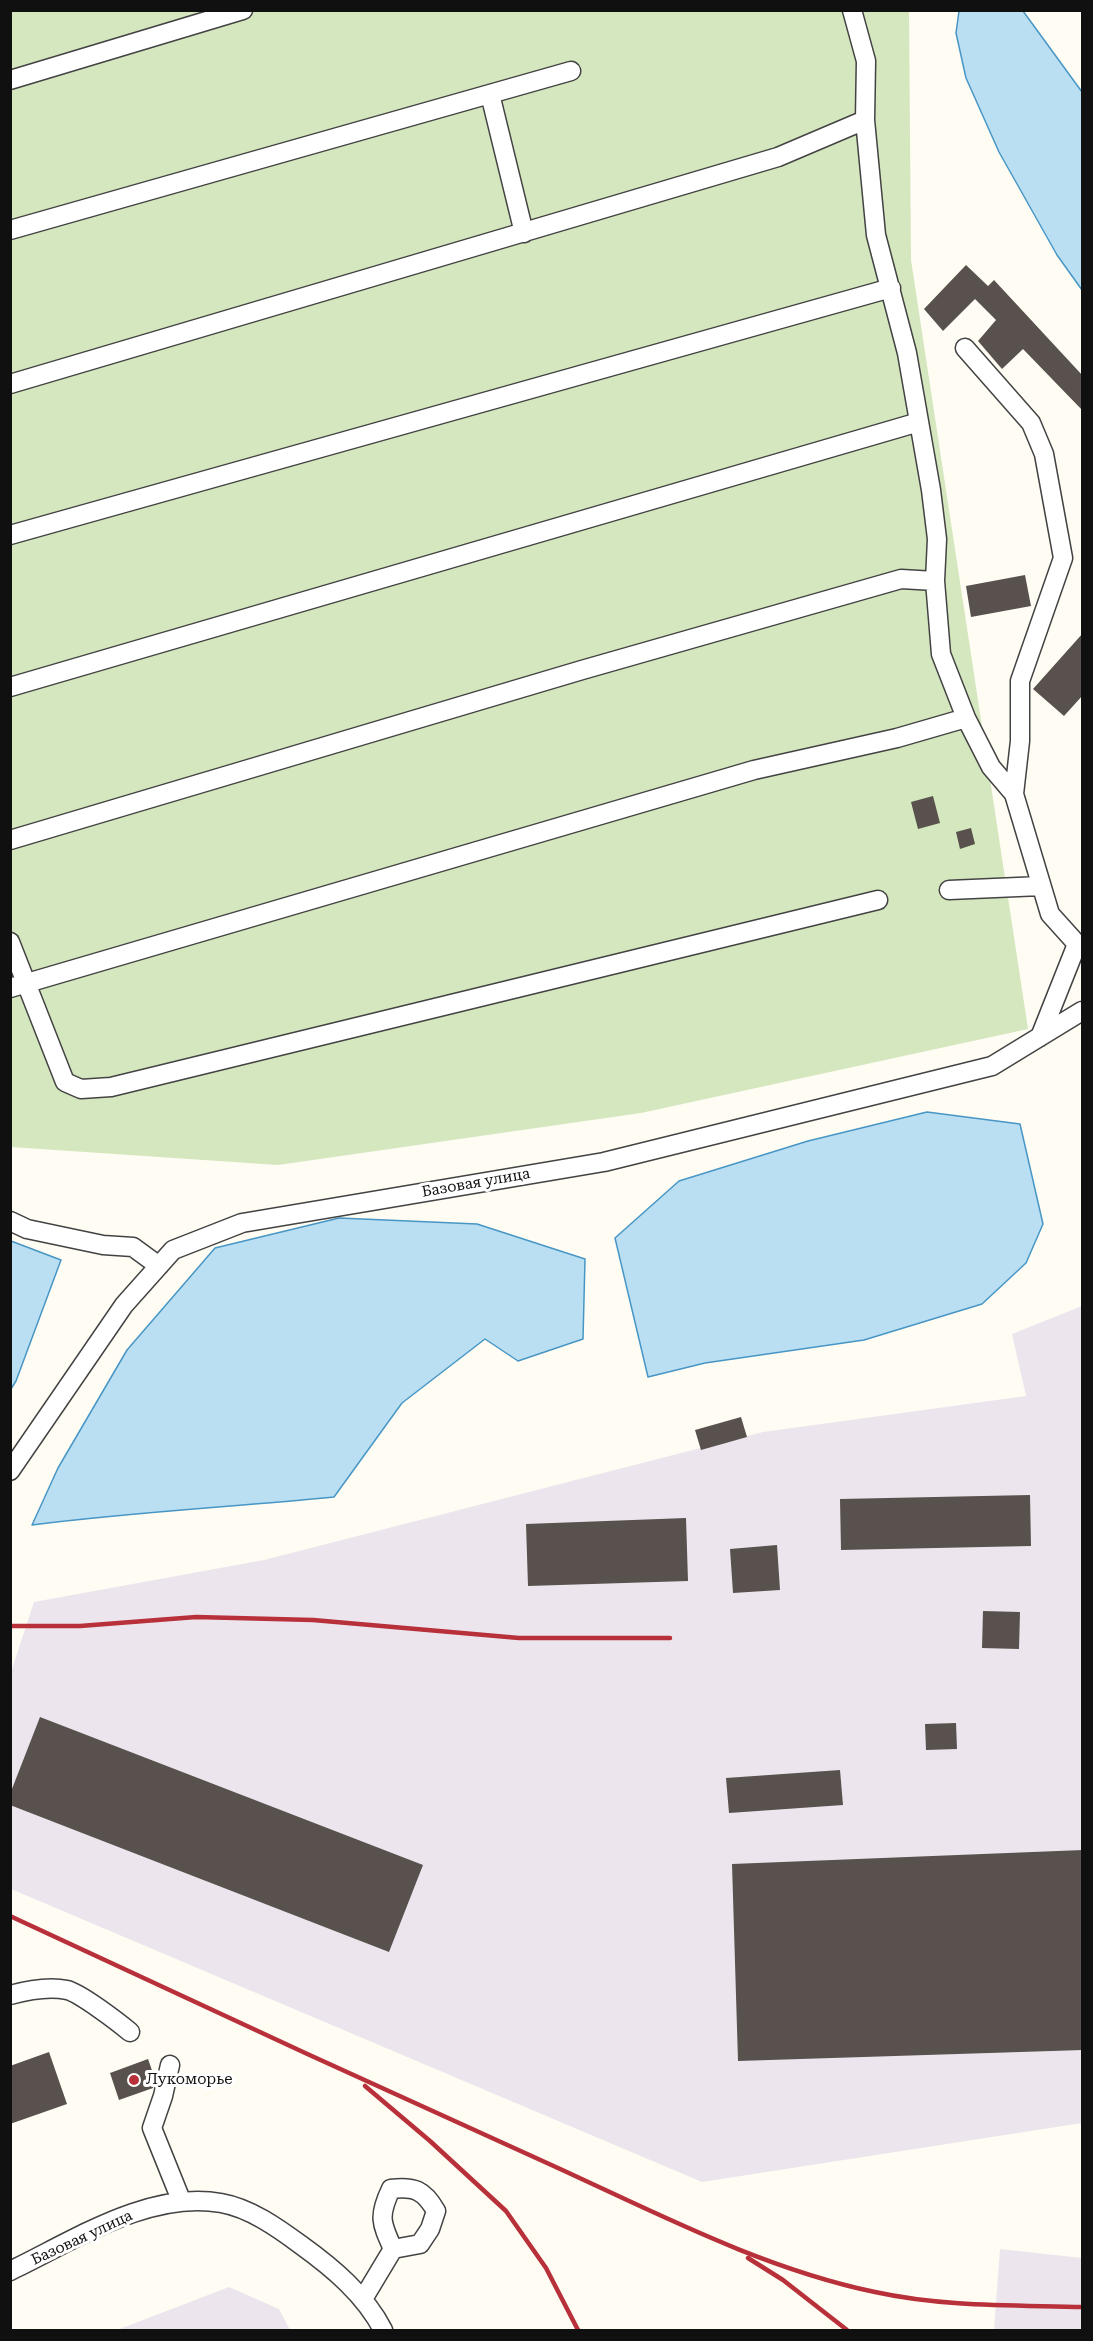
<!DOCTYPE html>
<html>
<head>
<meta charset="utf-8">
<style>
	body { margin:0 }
	#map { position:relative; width:1093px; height:2341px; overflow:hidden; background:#fefcf3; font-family:"Roboto Serif",serif }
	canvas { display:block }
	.frame { position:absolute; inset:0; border:12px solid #101010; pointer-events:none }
</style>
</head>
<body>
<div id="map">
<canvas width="1093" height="2341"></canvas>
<div class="frame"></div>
</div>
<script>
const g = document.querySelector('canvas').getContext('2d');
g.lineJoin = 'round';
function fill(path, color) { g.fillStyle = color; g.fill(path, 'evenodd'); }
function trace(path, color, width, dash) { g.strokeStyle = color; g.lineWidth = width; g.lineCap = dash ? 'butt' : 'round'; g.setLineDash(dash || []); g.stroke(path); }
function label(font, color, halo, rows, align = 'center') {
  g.font = font + ' "Roboto Serif",serif'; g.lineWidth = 6; g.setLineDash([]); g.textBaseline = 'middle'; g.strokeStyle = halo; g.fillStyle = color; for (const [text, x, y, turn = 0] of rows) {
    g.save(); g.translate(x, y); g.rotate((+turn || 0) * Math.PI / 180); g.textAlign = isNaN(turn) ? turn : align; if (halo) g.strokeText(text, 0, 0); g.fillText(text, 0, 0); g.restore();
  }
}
fill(new Path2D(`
	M1082,1306V2123L702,2182L11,1889V1672L34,1602L264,1560L763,1432L1026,1396L1012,1334Z
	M1000,2249L1082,2258V2330H994Z
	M229,2287L279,2309L290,2330H117Z`), '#ece5ed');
fill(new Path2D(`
	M10,11H909L911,260L1028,1029L641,1113L278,1165L11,1147Z`), '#d5e7be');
const water = new Path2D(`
	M959,11H1023L1082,92V290L1057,255L999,152L966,78L956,33Z
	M927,1112L1020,1124L1043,1224L1026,1263L982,1304L864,1340L705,1363L648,1377L615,1238L679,1181L808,1141Z
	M339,1218L477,1224L585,1259L583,1339L518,1361L485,1339L402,1403L334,1497C233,1507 133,1512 32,1525L58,1468L127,1350L215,1248Z
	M11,1241L61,1260L16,1381L11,1389Z`);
fill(water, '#bbdff2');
trace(water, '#4796c5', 1.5);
fill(new Path2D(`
	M966,265L988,286L994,280L1083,376V411L1023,349L1002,369L978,341L996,320L975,299L943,331L924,309Z
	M1025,575L1031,606L971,617L966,586Z
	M1083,633V695L1064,716L1033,689Z
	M933,796L940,823L918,829L911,802Z
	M971,828L975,844L960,849L956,832Z
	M741,1417L747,1437L701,1450L695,1430Z
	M1030,1495L1031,1546L841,1550L840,1499Z
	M686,1518L688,1581L528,1586L526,1524Z
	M777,1545L780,1590L733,1593L730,1549Z
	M983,1611L1020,1612L1019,1649L982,1648Z
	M40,1717L423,1865L389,1952L10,1805V1794Z
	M956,1723L957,1749L926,1750L925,1724Z
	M840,1770L843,1805L729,1813L726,1778Z
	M1083,1850V2050L738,2061L732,1864Z
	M49,2052L67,2104L10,2124V2066Z
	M148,2059L155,2079L153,2088L119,2100L110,2073Z`), '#58514d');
const minor = new Path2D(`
	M852,10L866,61L865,120L876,235L907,353L931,490L937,539L935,581L941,654L966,718L991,767L1014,794L1050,914L1077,944L1040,1037
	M10,80L243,10
	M490,94L524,233
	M10,230L571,71
	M965,348L1031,423L1044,454L1063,558L1020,681V741L1014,794
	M10,384L778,157L865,120
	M10,535L891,288
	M10,687L919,422
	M10,840L582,670L901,579L935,581
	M949,890L1041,886
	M10,942L65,1082L81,1089L111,1087L878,900
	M10,988L754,770L897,738L966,718
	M10,1221L27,1229L103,1245L133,1247L159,1266
	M10,1471L124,1305L173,1250L242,1223L604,1162L992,1066L1082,1011
	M10,1995C28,1990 49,1986 67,1990C80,1993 118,2022 130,2032
	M170,2065L163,2096L152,2128L181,2200
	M10,2271C73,2241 149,2190 221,2203C250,2208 278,2228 301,2245C333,2268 365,2295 383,2330
	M363,2299L393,2249L420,2244L430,2229L436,2211C424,2190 414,2186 391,2189C378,2216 381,2223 393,2249`);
trace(minor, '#434343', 21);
trace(minor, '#fff', 18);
trace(new Path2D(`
	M10,1626H80L196,1617L313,1620L519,1638H670
	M10,1916C189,2000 367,2082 547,2163C653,2211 760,2268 875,2292C943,2307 1014,2305 1082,2307
	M365,2086L430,2141L506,2211L546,2268L578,2330
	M748,2258L783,2280L847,2330`), '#b7303a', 4.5);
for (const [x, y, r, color] of [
	[134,2080,6,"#b7303a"]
]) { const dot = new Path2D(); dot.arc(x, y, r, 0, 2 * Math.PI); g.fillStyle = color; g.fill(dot); trace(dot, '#fff', 2); }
label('15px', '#101010', '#fff', [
	["Базовая улица",476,1183,-10],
	["Базовая улица",82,2238,-25]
]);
label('15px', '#101010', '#fff', [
	["Лукоморье",146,2080]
], 'left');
</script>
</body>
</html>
